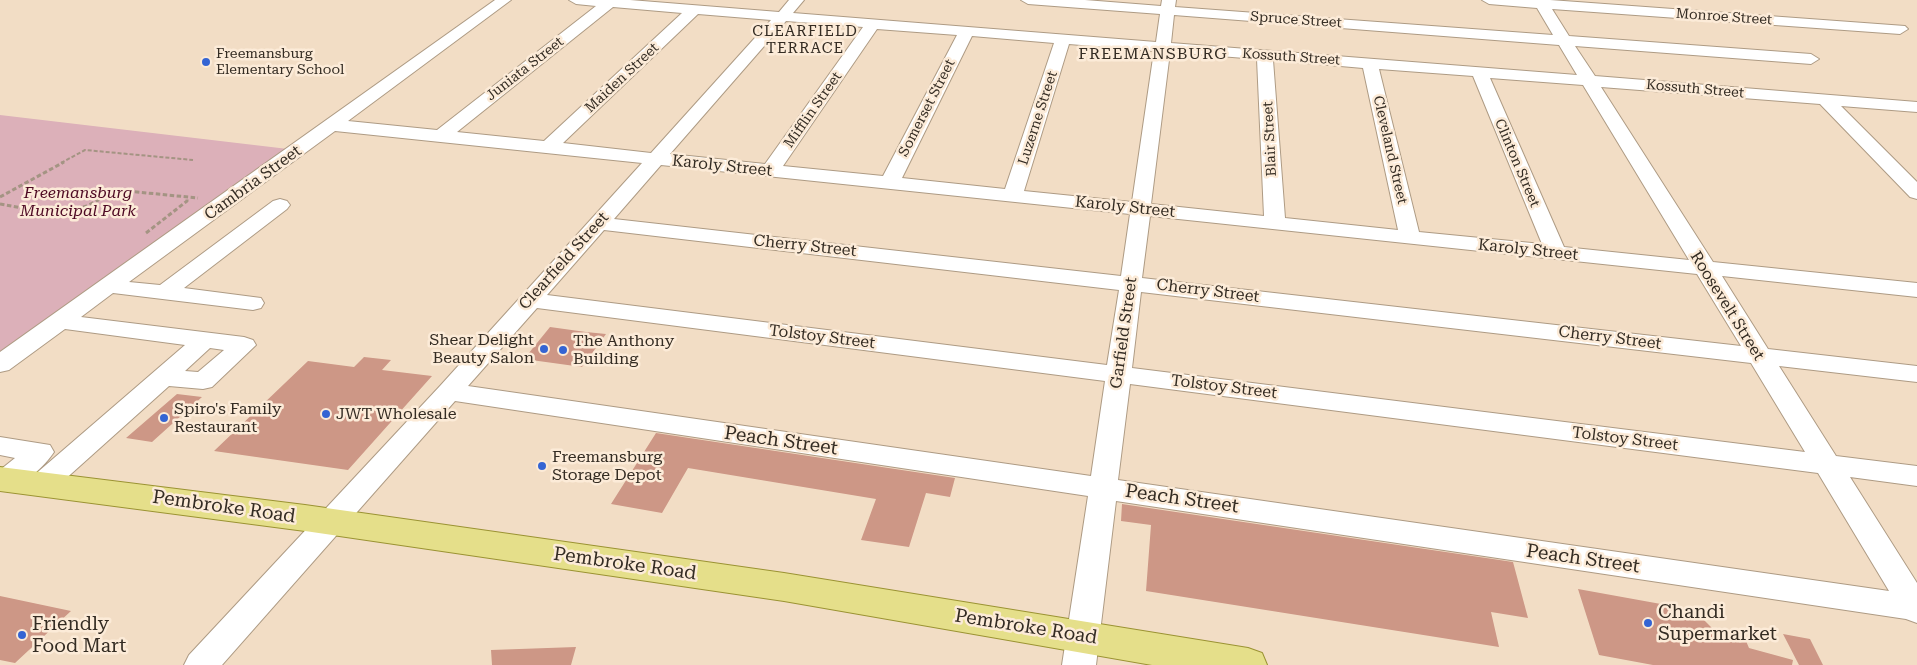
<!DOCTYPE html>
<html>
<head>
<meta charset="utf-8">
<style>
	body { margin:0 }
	canvas { display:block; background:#f2ddc5 }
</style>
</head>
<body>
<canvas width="1917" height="665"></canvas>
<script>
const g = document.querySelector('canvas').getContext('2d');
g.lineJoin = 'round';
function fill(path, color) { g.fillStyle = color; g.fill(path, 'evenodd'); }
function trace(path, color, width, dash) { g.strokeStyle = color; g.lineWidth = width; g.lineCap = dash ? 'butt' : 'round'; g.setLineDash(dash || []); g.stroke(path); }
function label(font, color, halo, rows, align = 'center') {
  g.font = font + ' "Roboto Serif",serif'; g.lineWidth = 5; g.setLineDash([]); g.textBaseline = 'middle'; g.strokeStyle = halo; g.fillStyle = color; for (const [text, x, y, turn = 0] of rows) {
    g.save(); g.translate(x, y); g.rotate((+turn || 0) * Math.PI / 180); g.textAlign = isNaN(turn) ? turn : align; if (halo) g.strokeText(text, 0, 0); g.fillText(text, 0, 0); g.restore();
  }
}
fill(new Path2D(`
	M0,115L288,149L0,353Z`), '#dcb0b9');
fill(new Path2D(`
	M550,327L586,332L606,334L582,367L524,359Z
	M364,357L391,360L382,370L432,376L348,470L214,451L308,361L354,367Z
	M177,394L202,397L152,442L126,438Z
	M656,433L955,478L950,497L926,493L909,547L861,540L876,499L688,468L662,513L611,504Z
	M1122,504L1513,562L1528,618L1491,612L1499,647L1146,591L1151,525L1121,521Z
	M1578,589L1683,608L1686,615L1701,617L1714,630L1743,634L1749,648L1793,660L1792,665H1653L1599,655Z
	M0,596L71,611L15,663L0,660Z
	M1783,634L1810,639L1823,665H1799Z
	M576,647L571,665H492L491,650Z`), '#cd9786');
const minor = new Path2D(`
	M495,0H511L348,121L437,130L596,6L576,4L569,0H630L779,12L789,0H804L793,13L1156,42L1160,14L1028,4L1021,0H1085L1161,6L1162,0H1176L1175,7L1553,35L1537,8L1489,4L1482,0H1550L1905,26L1908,29L1900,34L1552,9L1569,36L1811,54L1819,59L1811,64L1575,46L1595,76L1917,102V112L1841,106L1917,182V199L1910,197L1820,104L1601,87L1713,262L1917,283V297L1722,276L1768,349L1917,366V382L1779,366L1836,456L1917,466V486L1850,477L1917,583V623L1906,619L1116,501L1096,665H1062L1088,496L455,401L222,665H184L189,655L440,386L642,163L335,131L129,282L160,285L273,201L280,199L287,201L290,205L287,209L184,288L261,298L264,303L261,308L253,310L113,293L81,317L244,337L253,340L256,345L212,387L203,389L169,386L52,491L42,494L32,491L28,484L32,477L185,345L65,329L9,370L0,372V352ZM613,7L682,13L544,141L457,132ZM698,14L771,20L651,153L563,143ZM1174,15L1559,45L1577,75L1171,43ZM786,21L863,27L765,164L670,154ZM877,29L957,35L883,176L783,166ZM972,36L1054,43L1005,189L902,178ZM1069,44L1154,51L1132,202L1024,191ZM1170,52L1257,59L1264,216L1151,204ZM1273,60L1363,68L1398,230L1285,218ZM1379,69L1473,76L1542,244L1419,232ZM1490,78L1583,85L1689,260L1564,247ZM661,165L1130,214L1121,276L614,219ZM1150,216L1697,274L1741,346L1142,278ZM604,230L1119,290L1107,365L547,295ZM1141,292L1751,363L1805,452L1132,368ZM537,308L1105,381L1091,476L468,386ZM210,348L224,350L198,372L185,371ZM1130,384L1818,473L1889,591L1118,480Z
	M0,437L50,445L54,452C45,466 17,493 0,488V470L15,458L0,455Z`);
const major = new Path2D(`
	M0,467L305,505L784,573L1248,648L1262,653L1267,665H1152L784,601L305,531L0,491Z`);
trace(minor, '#ae9b84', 2);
trace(major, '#9b9333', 2);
trace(new Path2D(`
	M61,163L85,150L193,160`), '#a49483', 2, [4, 2]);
trace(new Path2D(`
	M0,197L64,162
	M0,204L34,210H72L87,206L117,190L198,198
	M146,233L187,201V198`), '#a49483', 3, [4.5, 2.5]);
fill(minor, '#fff');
fill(major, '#e5df8a');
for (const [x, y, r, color] of [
	[206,62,5,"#3464d3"],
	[544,349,5,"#3464d3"],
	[563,350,5,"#3464d3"],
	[326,414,5,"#3464d3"],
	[164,418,5,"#3464d3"],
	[542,466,5,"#3464d3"],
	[1648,623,5,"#3464d3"],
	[22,635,5,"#3464d3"]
]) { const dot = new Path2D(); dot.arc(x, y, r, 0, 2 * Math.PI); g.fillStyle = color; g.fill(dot); trace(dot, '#fcebd8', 2); }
label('14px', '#342c23', '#fcebd8', [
	["Monroe Street",1724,17,4],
	["Spruce Street",1296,20,4],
	["Kossuth Street",1291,57,4],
	["Juniata Street",525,69,-38],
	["Maiden Street",622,78,-43],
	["Kossuth Street",1695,89,5],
	["Somerset Street",927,108,-63],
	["Mifflin Street",813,110,-55],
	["Luzerne Street",1038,118,-72],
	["Blair Street",1270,139,-93],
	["Cleveland Street",1390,150,77],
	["Clinton Street",1517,163,67]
]);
label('14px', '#342c23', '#fcebd8', [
	["Freemansburg",216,54],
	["Elementary School",216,70]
], 'left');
g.letterSpacing = '1px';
label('15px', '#342c23', '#fcebd8', [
	["CLEARFIELD",805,32],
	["TERRACE",805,49]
]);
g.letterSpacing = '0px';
g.letterSpacing = '1px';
label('16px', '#342c23', '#fcebd8', [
	["FREEMANSBURG",1153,54]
]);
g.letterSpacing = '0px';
label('16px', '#342c23', '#fcebd8', [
	["Karoly Street",722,166,6],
	["Cambria Street",253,183,-36],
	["Karoly Street",1125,207,6],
	["Cherry Street",805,246,6],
	["Karoly Street",1528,250,6],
	["Clearfield Street",564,261,-48],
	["Cherry Street",1208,291,7],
	["Roosevelt Street",1727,306,58],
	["Garfield Street",1124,333,-82],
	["Tolstoy Street",822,337,7],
	["Cherry Street",1610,338,7],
	["Tolstoy Street",1224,387,7],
	["Tolstoy Street",1625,439,7]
]);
label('italic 16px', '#4e0923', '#fcebd8', [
	["Freemansburg",78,193],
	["Municipal Park",78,211]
]);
label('16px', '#342c23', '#fcebd8', [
	["Shear Delight",534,340,"right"],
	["Beauty Salon",534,358,"right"],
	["The Anthony",573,341],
	["Building",573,359],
	["Spiro's Family",174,409],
	["Restaurant",174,427],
	["JWT Wholesale",336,414],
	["Freemansburg",552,457],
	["Storage Depot",552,475]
], 'left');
label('19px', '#342c23', '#fcebd8', [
	["Peach Street",781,441,8],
	["Peach Street",1182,499,8],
	["Pembroke Road",224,507,8],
	["Peach Street",1583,559,8],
	["Pembroke Road",625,564,8],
	["Pembroke Road",1026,627,9]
]);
label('19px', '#342c23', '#fcebd8', [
	["Chandi",1658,612],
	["Supermarket",1658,634],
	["Friendly",32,624],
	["Food Mart",32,646]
], 'left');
</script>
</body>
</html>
